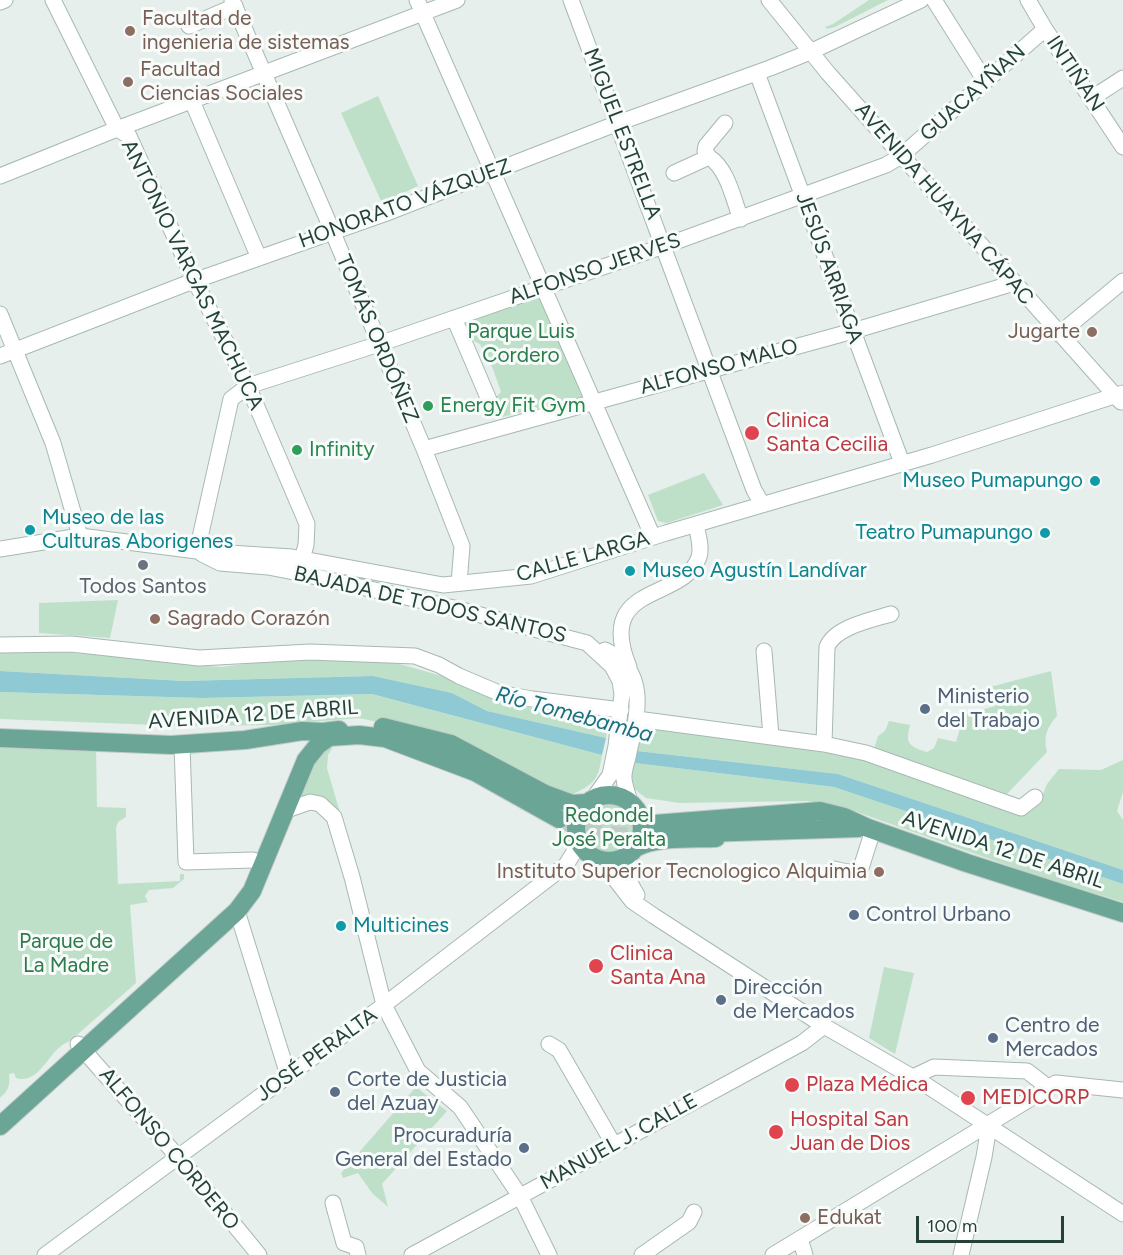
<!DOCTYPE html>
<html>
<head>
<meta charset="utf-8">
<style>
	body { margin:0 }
	#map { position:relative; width:1123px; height:1255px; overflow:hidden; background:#e6efeb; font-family:Figtree,sans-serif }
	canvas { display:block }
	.scale { position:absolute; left:916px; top:1216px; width:148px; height:27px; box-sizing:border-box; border:3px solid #24423a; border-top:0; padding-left:8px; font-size:18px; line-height:21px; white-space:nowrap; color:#24423a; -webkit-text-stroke:4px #f7fbf9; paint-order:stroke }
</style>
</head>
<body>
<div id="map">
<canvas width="1123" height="1255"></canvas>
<div class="scale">100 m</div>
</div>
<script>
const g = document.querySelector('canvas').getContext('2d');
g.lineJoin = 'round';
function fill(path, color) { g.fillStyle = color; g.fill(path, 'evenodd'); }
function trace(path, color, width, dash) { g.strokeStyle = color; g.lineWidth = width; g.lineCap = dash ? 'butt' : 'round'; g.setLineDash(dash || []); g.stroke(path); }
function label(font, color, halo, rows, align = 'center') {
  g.font = font + ' Figtree,sans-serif'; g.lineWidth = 6; g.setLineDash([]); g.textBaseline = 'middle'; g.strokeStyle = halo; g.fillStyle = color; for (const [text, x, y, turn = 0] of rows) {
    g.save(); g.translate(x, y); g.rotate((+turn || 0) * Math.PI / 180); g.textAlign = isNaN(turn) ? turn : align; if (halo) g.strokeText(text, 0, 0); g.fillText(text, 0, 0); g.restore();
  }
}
fill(new Path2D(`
	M869,0H888L835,27L827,29L825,27L833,24Z
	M378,96L418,186L382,203L341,113Z
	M539,294L551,317L582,397L498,418L493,400L501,392L493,369L480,344L466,337L459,321Z
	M704,473L723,505L667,523L658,521L648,495Z
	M118,600L110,638L39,633V603Z
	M59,648C69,655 87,655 98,650L184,664L221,667L293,658L389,661L449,678L495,697L532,708L605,721L608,728L606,738L487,711L452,693L373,676L184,681L0,671V650Z
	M1051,671L1057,716C1047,727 1043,737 1047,752L1007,794L874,749L878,736L885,731L889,721L910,725C905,744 909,746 927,752L934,748L938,738L956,742L964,715L995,706L997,700L986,688Z
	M0,692L202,698L372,694L602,755C598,781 594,784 571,795L553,790L491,754L451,736L358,718L274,725L182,726L0,719Z
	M644,727L723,734L853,757L1022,812L1023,809L1039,804L1047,784L1059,769L1101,770L1123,760V792L1117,811L1123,820V870L838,774L637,751L640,735Z
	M0,740L96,747L97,807L126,808V817L118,822L116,828L118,884L180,881V874H184V879L173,888L149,890L145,896L148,902L130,905L136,983L70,1041C47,1049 42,1085 16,1078L14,1073L9,1074C10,1085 9,1090 0,1098Z
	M334,745L328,755L327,768L341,816L296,801L297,796L321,751Z
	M635,763L834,787L1123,884V902L1032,874L857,812L808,801L679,803L646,798L633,788L630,776Z
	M582 828a27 27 0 1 1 54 0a27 27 0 1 1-54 0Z
	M884,967L914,973L895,1054L869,1038Z
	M416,1087L447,1111L382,1184L388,1207L372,1193L358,1173L343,1178L341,1173Z`), '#bfe0c8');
fill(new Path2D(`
	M0,671L184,681L373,676L452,693L487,711L606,738L602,755L372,694L202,698L0,692Z
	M637,751L838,774L1123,870V884L834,787L635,763Z`), '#8ec9d4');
trace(new Path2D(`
	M559,819L591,832L619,836L654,834`), '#bfccc8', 18, [18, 9]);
const minor = new Path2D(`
	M53,0L117,129L129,136L191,273L248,386L307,524L306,545L302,559
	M232,0L325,214L424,449L462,546L459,583
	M417,0L653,537
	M571,0L754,490L762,504
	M769,0L828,73L1121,402
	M934,0L985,81
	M1028,0L1045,29L1123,147
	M0,2L5,0
	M189,26L235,6
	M757,73L902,463
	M1092,98L1123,78
	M192,101L259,258
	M709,157C728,169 733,199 741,219
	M709,157L705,151L706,146L725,123
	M674,173L709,157
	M0,176L117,129L457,0
	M0,314L53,443L80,536
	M454,318L489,400
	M1059,334L1123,281
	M0,356L188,283L384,214L618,123L770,68L810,52L921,0
	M424,449L853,331L1014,283
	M0,549L80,536L197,551L292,557L443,585L531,576L666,533L932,455L1123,393
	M197,551L231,399L248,386L379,344L664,246L886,165L901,156L1045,29
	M202,554L220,563L268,567L299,573L454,608L587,643L612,666L620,681L622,694L616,746L610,775L593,799
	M0,645L71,644L199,658L310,652L415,656L439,665L459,676L499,693L532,699L621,710
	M605,650C649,670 638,714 629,752C628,760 623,771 624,779C625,787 628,795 630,802
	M764,651L771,736
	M629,667C594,582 684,602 699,557C702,548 698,534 696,525
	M637,719L824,744L866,753L1021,808L1035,797
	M824,744L827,647C835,627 871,620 891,614
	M182,745L186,862L253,860
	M284,811L310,802L320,804L334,817L352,877L384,1005L418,1071L460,1107L520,1196L549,1255
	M631,854C623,871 628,880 637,895
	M595,859L608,870L632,901L654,916L824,1026L923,1083L1123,1214
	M834,869C844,871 853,875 861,868L873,830
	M237,911L288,1075
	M78,1044L186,1166L259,1255
	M549,1044L559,1050L614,1145
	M913,1077L934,1067L1027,1071L1049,1088
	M333,1203L344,1243L356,1247L358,1255
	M800,1239L805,1255
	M45,1255L384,1005L566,865L579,844
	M412,1255L802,1043L824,1026
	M642,1255L689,1222L694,1212
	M773,1255L1056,1083L1123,1090
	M961,1255L984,1157L989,1126`);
const major = new Path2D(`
	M383,727L451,744L545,794L572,804L587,803
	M0,738L171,745L245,740L302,731L323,732L339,730
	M576 828a33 33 0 1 1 66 0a33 33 0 1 1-66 0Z
	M654,824L820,811L844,817L868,828L967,863L1123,913
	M704,833L859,828
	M635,848C658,836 691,839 716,838
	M0,1126L237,911L252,891L306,760L318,745L329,737L359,735L385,738L475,772L559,819`);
trace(minor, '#a8b8b2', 17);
trace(major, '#c2cac8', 20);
trace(minor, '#fff', 15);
trace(major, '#6aa596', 18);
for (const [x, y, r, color] of [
	[130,31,6,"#8d6e63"],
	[128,82,6,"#8d6e63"],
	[1092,332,6,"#8d6e63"],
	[428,406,6,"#2e9e5b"],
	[752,433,8,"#e0444e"],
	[297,450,6,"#2e9e5b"],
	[1095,481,6,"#0f9aa8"],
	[30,530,6,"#0f9aa8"],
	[1045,533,6,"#0f9aa8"],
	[143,565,6,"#6b7280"],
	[630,571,6,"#0f9aa8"],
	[155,619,6,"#8d6e63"],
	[925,709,6,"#5c6f8a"],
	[879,872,6,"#8d6e63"],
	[854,915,6,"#5c6f8a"],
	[341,926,6,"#0f9aa8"],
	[596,966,8,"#e0444e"],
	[721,1000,6,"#5c6f8a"],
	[993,1038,6,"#5c6f8a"],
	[792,1085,8,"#e0444e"],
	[335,1092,6,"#5c6f8a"],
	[968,1098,8,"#e0444e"],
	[776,1132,8,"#e0444e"],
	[524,1148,6,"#5c6f8a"],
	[805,1218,6,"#8d6e63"]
]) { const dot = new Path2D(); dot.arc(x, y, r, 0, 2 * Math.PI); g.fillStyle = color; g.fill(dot); trace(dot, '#f7fbf9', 2); }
label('21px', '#785e54', '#f7fbf9', [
	["Facultad de",142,19],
	["ingenieria de sistemas",142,43],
	["Facultad",140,70],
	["Ciencias Sociales",140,94],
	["Jugarte",1080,332,"right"],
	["Sagrado Corazón",167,619],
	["Instituto Superior Tecnologico Alquimia",867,872,"right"],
	["Edukat",817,1218]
], 'left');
label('21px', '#24423a', '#f7fbf9', [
	["INTIÑAN",1075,74,56],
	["GUACAYÑAN",973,93,-42],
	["MIGUEL ESTRELLA",622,134,69],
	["HONORATO VÁZQUEZ",405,204,-20],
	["AVENIDA HUAYNA CÁPAC",944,204,49],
	["JESÚS ARRIAGA",829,268,70],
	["ALFONSO JERVES",595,269,-19],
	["ANTONIO VARGAS MACHUCA",192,275,64],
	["TOMÁS ORDÓÑEZ",377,339,67],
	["ALFONSO MALO",719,367,-15],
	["CALLE LARGA",583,557,-16],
	["BAJADA DE TODOS SANTOS",430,605,13],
	["AVENIDA 12 DE ABRIL",253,715,-4],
	["AVENIDA 12 DE ABRIL",1003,850,18],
	["JOSÉ PERALTA",317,1055,-36],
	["MANUEL J. CALLE",619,1142,-29],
	["ALFONSO CORDERO",169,1149,50]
]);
label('21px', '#2d7a4b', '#f7fbf9', [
	["Parque Luis",521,332],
	["Cordero",521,356],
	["Redondel",609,816],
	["José Peralta",609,840],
	["Parque de",66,942],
	["La Madre",66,966]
]);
label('21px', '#27864d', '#f7fbf9', [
	["Energy Fit Gym",440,406],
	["Infinity",309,450]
], 'left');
label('21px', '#be3a42', '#f7fbf9', [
	["Clinica",766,421],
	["Santa Cecilia",766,445],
	["Clinica",610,954],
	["Santa Ana",610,978],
	["Plaza Médica",806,1085],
	["MEDICORP",982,1098],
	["Hospital San",790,1120],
	["Juan de Dios",790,1144]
], 'left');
label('21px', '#0d838f', '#f7fbf9', [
	["Museo Pumapungo",1083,481,"right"],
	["Museo de las",42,518],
	["Culturas Aborigenes",42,542],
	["Teatro Pumapungo",1033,533,"right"],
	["Museo Agustín Landívar",642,571],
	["Multicines",353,926]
], 'left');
label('21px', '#5b616d', '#f7fbf9', [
	["Todos Santos",143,587]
]);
label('21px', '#4e5e75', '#f7fbf9', [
	["Ministerio",937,697],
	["del Trabajo",937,721],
	["Control Urbano",866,915],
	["Dirección",733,988],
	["de Mercados",733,1012],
	["Centro de",1005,1026],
	["Mercados",1005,1050],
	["Corte de Justicia",347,1080],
	["del Azuay",347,1104],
	["Procuraduría",512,1136,"right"],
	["General del Estado",512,1160,"right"]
], 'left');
label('italic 22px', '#1c6f80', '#f7fbf9', [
	["Río Tomebamba",574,715,15]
]);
</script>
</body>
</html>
